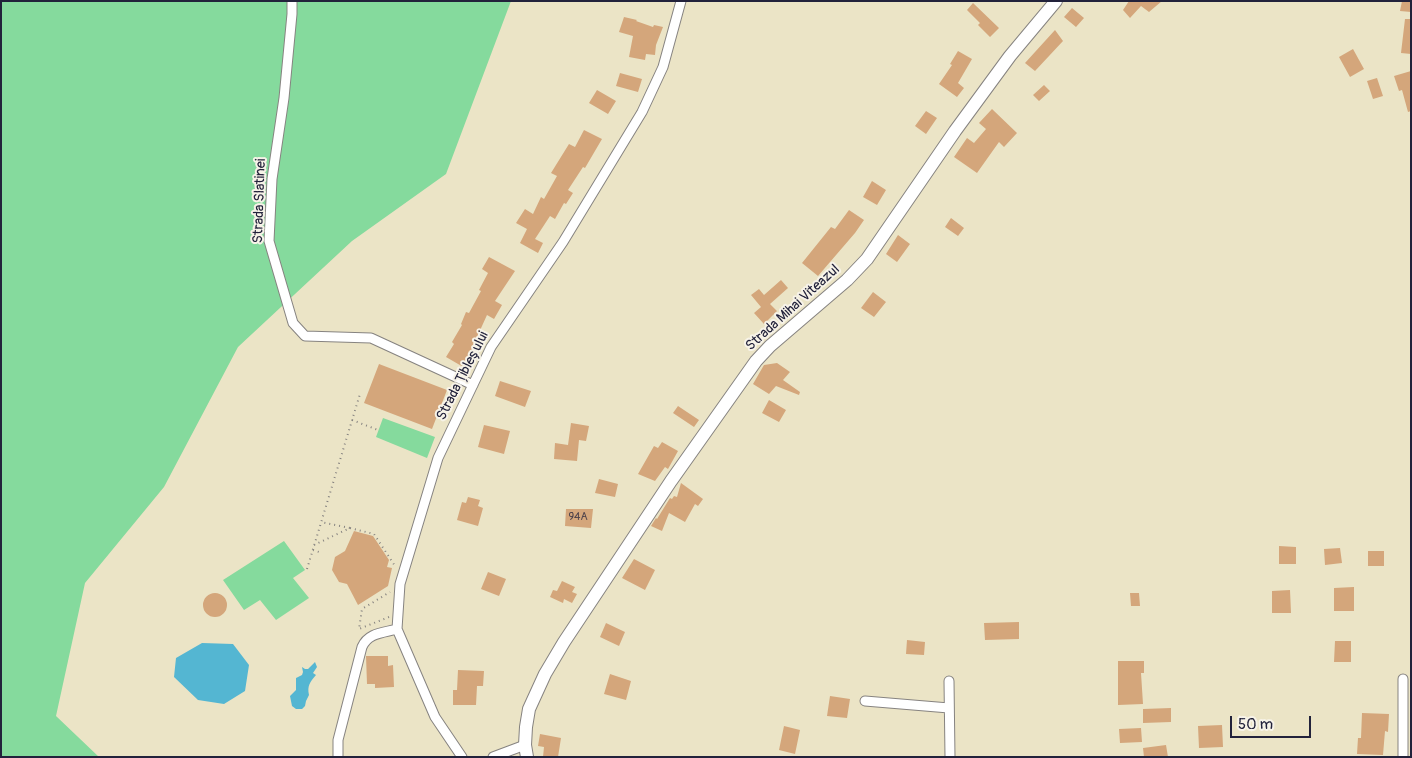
<!DOCTYPE html>
<html>
<head>
<meta charset="utf-8">
<style>
	body { margin:0 }
	#map { position:relative; width:1412px; height:758px; overflow:hidden; background:#ebe4c6; font-family:Pangolin,sans-serif }
	canvas { display:block }
	.frame { position:absolute; inset:0; border:2px solid #22223b; pointer-events:none }
	.scale { position:absolute; left:1230px; top:716px; width:81px; height:22px; box-sizing:border-box; border:2px solid #22223b; border-top:0; padding-left:6px; font-size:15px; line-height:18px; white-space:nowrap; color:#22223b; -webkit-text-stroke:4px #f7f3e8; paint-order:stroke }
</style>
</head>
<body>
<div id="map">
<canvas width="1412" height="758"></canvas>
<div class="frame"></div>
<div class="scale">50 m</div>
</div>
<script>
const g = document.querySelector('canvas').getContext('2d');
g.lineJoin = 'round';
function fill(path, color) { g.fillStyle = color; g.fill(path, 'evenodd'); }
function trace(path, color, width, dash) { g.strokeStyle = color; g.lineWidth = width; g.lineCap = dash ? 'butt' : 'round'; g.setLineDash(dash || []); g.stroke(path); }
function label(font, color, halo, rows, align = 'center') {
  g.font = font + ' Pangolin,sans-serif'; g.lineWidth = 4; g.setLineDash([]); g.textBaseline = 'middle'; g.strokeStyle = halo; g.fillStyle = color; for (const [text, x, y, turn = 0] of rows) {
    g.save(); g.translate(x, y); g.rotate((+turn || 0) * Math.PI / 180); g.textAlign = isNaN(turn) ? turn : align; if (halo) g.strokeText(text, 0, 0); g.fillText(text, 0, 0); g.restore();
  }
}
fill(new Path2D(`
	M1,1H511L446,174L352,241L238,347L164,487L85,583L56,716L99,757H1Z
	M383,418L435,437L427,458L376,437Z
	M284,541L305,570L293,578L309,598L276,620L260,600L244,610L223,580Z`), '#85da9d');
fill(new Path2D(`
	M202,643L233,644L249,665L245,691L224,704L198,700L174,677L176,658Z
	M315,662L317,667L313,673L316,675C310,682 307,686 309,695L306,701L305,706L302,709H296L292,706L290,696L296,690V678L302,675L303,672L302,667L305,669H308Z`), '#54b6d2');
fill(new Path2D(`
	M1129,1H1162L1149,12L1141,6L1130,18L1123,10Z
	M1402,1H1411V12L1400,11Z
	M973,3L999,28L990,37L978,25L980,23L967,10Z
	M1072,8L1084,18L1076,27L1064,17Z
	M624,17L637,20L636,21L653,27L654,25L663,27L656,45L655,55L646,54L645,60L629,57L633,36L619,32Z
	M1405,19H1411V54L1401,53Z
	M1055,30L1063,41L1035,71L1025,63Z
	M1353,49L1364,69L1350,77L1339,57Z
	M958,51L972,59L958,83L964,88L957,97L939,84L952,65L950,64Z
	M1411,71V111L1408,112L1402,90L1399,91L1394,76Z
	M620,73L642,79L638,92L616,86Z
	M1377,78L1383,96L1373,99L1367,81Z
	M1044,85L1050,91L1039,101L1033,95Z
	M597,90L616,101L608,114L589,103Z
	M992,109L1017,133L1004,147L999,142L977,173L954,157L967,138L974,143L986,129L979,123Z
	M926,111L937,118L926,134L915,126Z
	M584,130L602,139L585,168L583,167L568,190L573,193L566,204L564,203L555,219L550,216L535,239L543,243L538,253L520,243L527,229L516,223L525,209L533,214L541,197L544,199L557,176L551,173L569,144L575,147Z
	M872,181L886,190L877,205L863,197Z
	M849,210L864,220L855,233L818,276L802,263L831,227L835,229Z
	M951,218L964,228L958,236L945,227Z
	M898,235L910,244L897,262L886,254Z
	M489,257L515,271L495,301L502,305L494,319L487,315L477,337H479L468,357L471,358L465,368L446,357L454,344L452,342L462,325L461,324L466,312L469,313L481,291L479,290L488,273L482,269Z
	M781,280L788,288L770,304L777,311L764,324L754,313L761,307L751,295L759,289L764,295Z
	M873,292L886,302L874,317L861,308Z
	M777,363L790,372L783,380L800,392L799,395L776,386L769,394L753,384L764,365Z
	M379,364L447,390L432,429L364,403Z
	M500,381L531,391L525,407L495,396Z
	M769,400L786,410L779,422L762,413Z
	M678,406L699,420L694,427L673,413Z
	M571,423L589,426L586,441L579,440L577,461L554,459L555,443L568,445Z
	M484,425L510,431L504,454L478,447Z
	M662,442L678,451L668,469L665,467L655,481L638,474L654,446L658,448Z
	M599,479L618,484L615,497L595,493Z
	M681,483L703,499L698,506L695,504L685,522L669,513L662,531L651,526L656,518L657,519L670,498L672,499L674,496L677,497Z
	M468,497L480,500L478,506L483,508L478,526L457,520L462,502L466,503Z
	M566,509H593L591,528L565,526Z
	M354,531L373,536L389,560L387,567L392,568L388,586L358,605L347,584L339,582L332,570L335,557L345,551Z
	M1279,546L1296,547V564H1279Z
	M1340,548L1342,563L1325,565L1324,549Z
	M1368,551H1384V566H1368Z
	M634,559L655,570L645,590L622,578Z
	M488,572L506,579L499,596L481,589Z
	M562,581L575,587L572,592L577,594L572,603L564,599L563,603L550,597L553,590L557,591Z
	M1354,587V611H1334V588Z
	M1290,590L1291,613H1272V591Z
	M1130,593H1139L1140,606H1131Z
	M203 605a12 12 0 1 1 24 0a12 12 0 1 1-24 0Z
	M1019,622V639L985,640L984,623Z
	M606,623L625,632L619,646L600,637Z
	M907,640L925,642L924,655L906,654Z
	M1335,641H1351V662H1334Z
	M366,656H388V666L393,665L394,687L375,688V684H367Z
	M1118,661H1144V673H1141L1143,704L1118,705Z
	M458,670L484,671L483,686H477L476,705H453V690H457Z
	M610,674L631,681L626,700L604,694Z
	M830,696L850,699L847,718L827,716Z
	M1171,708V722L1143,723V709Z
	M1362,713L1389,714L1388,732L1385,731L1383,755L1357,754L1358,738H1361Z
	M1222,725L1223,747L1199,748L1198,726Z
	M784,726L800,730L795,754L779,750Z
	M1141,728L1142,742L1120,743L1119,729Z
	M540,734L561,738L558,757H543L544,747L538,746Z
	M1166,745L1168,757H1144L1143,748Z`), '#d4a67b');
const minor = new Path2D(`
	M292,1V14L284,98L272,179L269,241L293,323L305,336L371,338L473,385
	M949,681L950,757
	M865,701L949,708
	M338,757V740L362,647C368,633 382,633 397,629
	M462,757L435,717L397,629L400,584L438,458L491,347L563,242L642,112L663,67L681,1
	M493,757L525,745
	M1403,757V679`);
const secondary = new Path2D(`
	M527,757L525,745L526,727L529,709L545,674L564,642L671,481L756,361L770,346L847,280L867,259L955,131L1010,56L1056,1`);
trace(minor, '#868380', 11);
trace(secondary, '#868380', 14);
trace(new Path2D(`
	M352,420L378,430
	M350,528L374,534L395,566
	M314,545L350,528L321,522
	M313,550L322,553
	M307,569L360,394
	M389,617L359,629L362,609L390,592`), '#868380', 2, [1, 4]);
trace(minor, '#fff', 9);
trace(secondary, '#fff', 12);
label('11px', '#4e434b', null, [
	["94A",578,517]
]);
label('14px', '#22223b', '#f7f3e8', [
	["Strada Slatinei",260,201,-88],
	["Strada Mihai Viteazul",793,308,-42],
	["Strada Țibleșului",463,376,-63]
]);
</script>
</body>
</html>
